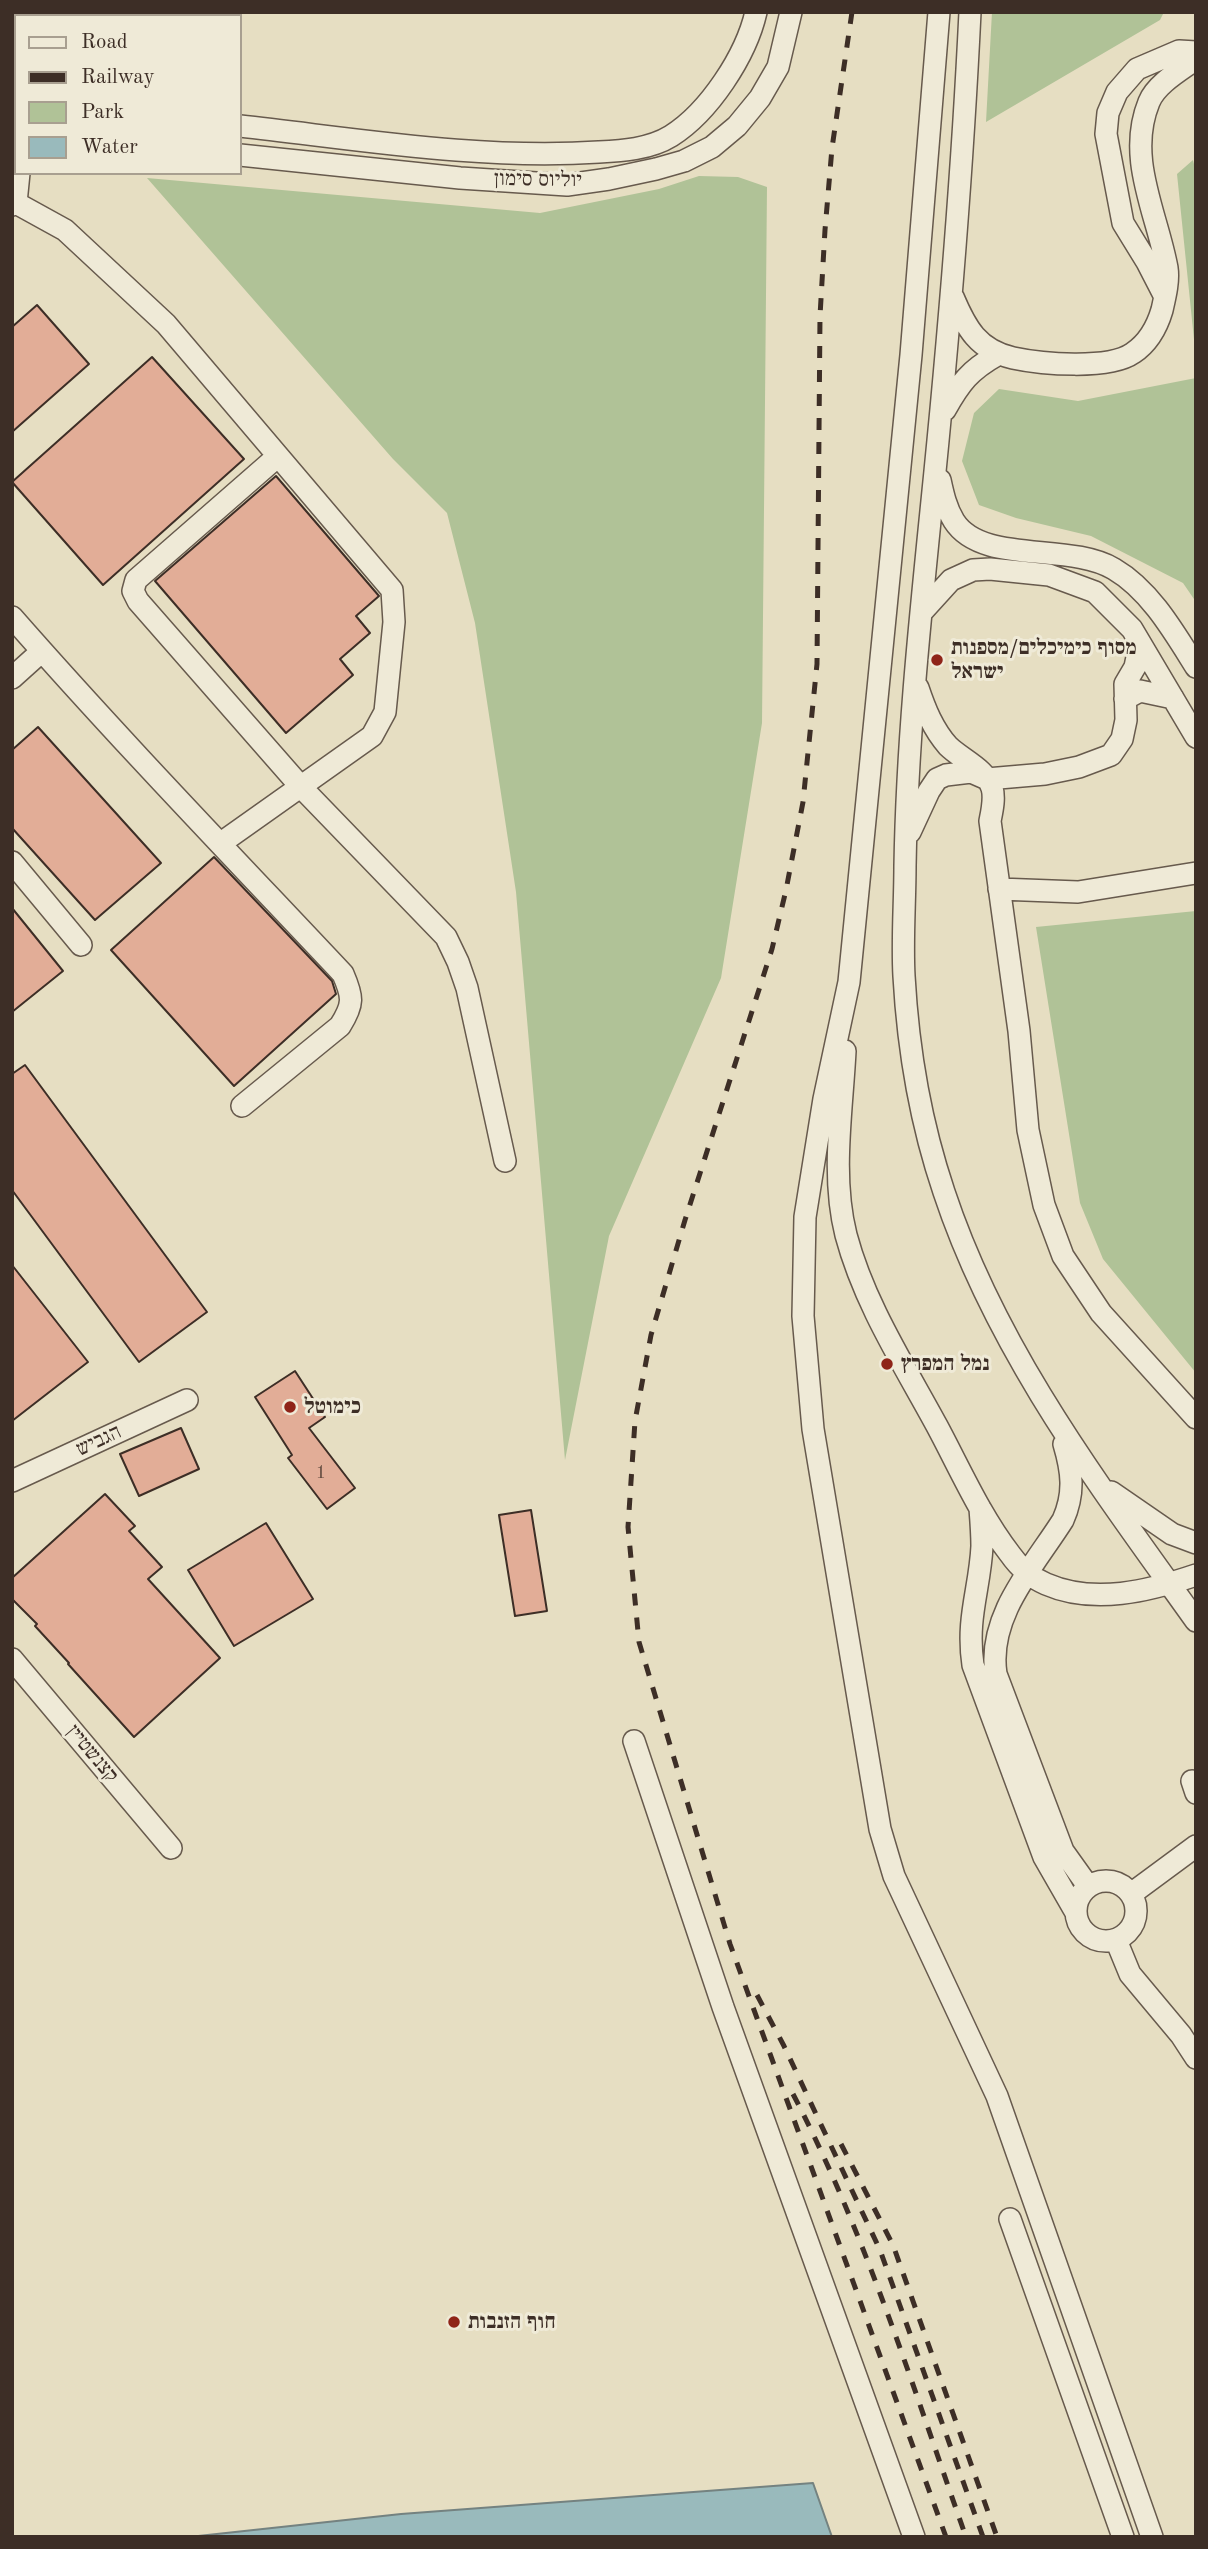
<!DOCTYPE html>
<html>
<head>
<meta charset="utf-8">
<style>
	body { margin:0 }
	#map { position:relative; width:1208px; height:2549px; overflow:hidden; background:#e6dec2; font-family:"Old Standard TT",serif }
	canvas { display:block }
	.frame { position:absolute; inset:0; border:14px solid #3d2e26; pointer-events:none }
	.legend { position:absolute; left:14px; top:14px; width:228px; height:161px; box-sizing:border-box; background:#efead7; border:2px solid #a89f90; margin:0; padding:9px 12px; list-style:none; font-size:21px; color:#3d2e26 }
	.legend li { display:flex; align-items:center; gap:14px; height:35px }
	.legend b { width:35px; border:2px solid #a89f90 }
</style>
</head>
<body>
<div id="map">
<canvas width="1208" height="2549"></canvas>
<div class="frame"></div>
<ul class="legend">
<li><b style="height:9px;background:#efead7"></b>Road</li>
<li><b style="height:9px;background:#3d2e26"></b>Railway</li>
<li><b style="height:19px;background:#b0c297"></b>Park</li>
<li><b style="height:19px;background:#99babc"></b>Water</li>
</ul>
</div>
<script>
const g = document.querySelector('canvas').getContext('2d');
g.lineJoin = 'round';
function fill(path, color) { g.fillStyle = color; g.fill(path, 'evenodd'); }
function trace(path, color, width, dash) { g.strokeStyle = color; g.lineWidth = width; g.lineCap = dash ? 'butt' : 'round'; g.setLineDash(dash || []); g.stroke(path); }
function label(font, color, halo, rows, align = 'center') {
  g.font = font + ' "Old Standard TT","Frank Ruhl Libre",serif'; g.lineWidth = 6; g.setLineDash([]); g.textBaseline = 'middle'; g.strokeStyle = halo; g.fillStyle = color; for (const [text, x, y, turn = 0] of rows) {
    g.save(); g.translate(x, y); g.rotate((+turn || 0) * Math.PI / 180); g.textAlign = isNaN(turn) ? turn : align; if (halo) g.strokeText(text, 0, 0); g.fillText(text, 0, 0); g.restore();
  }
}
fill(new Path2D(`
	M992,12H1164L1160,20L986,122Z
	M1193,160L1196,172V359L1177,174Z
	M699,176L738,177L767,187L762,723L721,978L609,1236L565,1460L516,892L475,623L447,513L393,459L147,178L540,213L659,189Z
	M1196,378V602L1183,583L1091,536L1016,518L979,505L962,461L974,413L999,389L1078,401Z
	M1196,911V1373L1103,1259L1080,1203L1036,927Z`), '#b0c297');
const water = new Path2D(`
	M813,2483L832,2537H189L401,2514Z`);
fill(water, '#99babc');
trace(water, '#748280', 2);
const building = new Path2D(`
	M37,305L89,364L12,432V327Z
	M152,357L244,459L103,585L12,482Z
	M276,476L379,596L356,616L370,633L340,659L353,675L286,733L155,581Z
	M38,727L161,863L95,920L12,828V750Z
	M214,857L332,981L336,994L234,1086L111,950Z
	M12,908L63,971L12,1012Z
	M25,1065L207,1312L139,1362L12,1190V1074Z
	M12,1265L88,1362L12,1421Z
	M295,1371L325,1417L309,1428L355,1488L327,1509L288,1458L292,1455L255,1397Z
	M181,1428L199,1469L139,1496L120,1454Z
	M105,1494L135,1526L129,1531L162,1567L148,1579L220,1658L134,1737L68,1664L69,1663L35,1626L37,1624L12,1599V1578Z
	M531,1510L547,1611L515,1616L499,1515Z
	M266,1523L313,1599L234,1646L188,1570Z`);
fill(building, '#e2ad97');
trace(building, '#3d2e26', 2);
const minor = new Path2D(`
	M939,12L911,355L849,982L824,1099L805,1217L803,1316L813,1429L880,1829L894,1876L997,2096L1152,2537
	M970,12C962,179 948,345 931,511C919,629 907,747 905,866C905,902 902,940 904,976C908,1048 921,1124 944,1192C997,1352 1099,1485 1196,1621
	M12,103H16
	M240,126C358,139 480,160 599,152C622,151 650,149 671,136C709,112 746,56 756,12
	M12,131L16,132
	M240,155L460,178L567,185L609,179L656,169L684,161L712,147L737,126L760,98L778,67L791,12
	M16,203L65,230L166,324L392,590L394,622L385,712L372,736L221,843
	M12,205L16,203L19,173
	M1164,295L1147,262L1123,223L1106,134L1108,113L1117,92L1137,69L1179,51L1196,52
	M953,297C966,328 978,350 1013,358C1041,364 1109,370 1133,353C1148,343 1157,327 1162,310C1165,297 1169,281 1167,268C1157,213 1126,158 1149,102C1156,84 1181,70 1196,59
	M945,410C960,383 970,370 997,355
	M278,456L136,580L133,591L138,601L301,787L446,937L458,962L467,988L505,1161
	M940,480C943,494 946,508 954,521C982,565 1069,542 1114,569C1150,590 1174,632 1196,667
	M921,613L951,580L973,570L990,569L1049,575L1095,592L1132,629L1196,737
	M12,617C119,739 232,856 343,974C353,997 354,1004 340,1026L242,1106
	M12,678L42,651
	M918,688C925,709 933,729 948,746C961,759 986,769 992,788C995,798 992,811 990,821L1019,1031L1028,1130L1044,1205L1063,1256L1101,1313L1196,1418
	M1125,699L1140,691L1173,698
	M910,832L929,791L937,779L946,775L971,772L987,779L1045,774L1079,767L1111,755L1122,739L1126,720L1125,684L1135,667L1140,643
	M12,862L81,945
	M999,889L1078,892L1196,873
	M845,1051C842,1111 831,1176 846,1235C864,1303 904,1365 937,1426C960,1469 980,1515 1010,1554C1019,1567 1032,1578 1046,1584C1094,1605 1149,1591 1196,1575
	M1064,1444C1072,1471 1075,1493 1063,1520C1034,1566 987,1616 996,1674L1063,1851L1088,1886
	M12,1481L187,1400
	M1111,1492L1172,1534L1196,1543
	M980,1508C981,1521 982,1534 982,1546C980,1589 966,1618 973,1665L1044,1857L1075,1911
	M12,1659L171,1848
	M634,1741L723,2007L914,2537
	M1192,1781L1196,1793
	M1076 1911a30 30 0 1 1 60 0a30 30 0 1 1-60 0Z
	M1131,1894L1196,1846
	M1116,1940L1130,1974L1181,2035L1196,2058
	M1010,2219L1123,2537`);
trace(minor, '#675a4d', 24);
trace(minor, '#efead7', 21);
trace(new Path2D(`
	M852,12L832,148L825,230L820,316L817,664L803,802L786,890L772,949L685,1220L651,1335L635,1421L628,1527L639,1642L730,1944L946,2537
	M757,1995L784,2046L880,2250L983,2537
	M793,2094C866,2234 913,2388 966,2537
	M841,2144L893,2245L997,2537`), '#3d2e26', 5, [12, 12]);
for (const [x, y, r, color] of [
	[937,660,7,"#8f2418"],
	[887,1364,7,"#8f2418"],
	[290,1407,7,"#8f2418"],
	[454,2322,7,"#8f2418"]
]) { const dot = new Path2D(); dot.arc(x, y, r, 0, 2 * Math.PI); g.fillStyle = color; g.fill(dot); trace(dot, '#efead7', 2.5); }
label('18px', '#664e42', null, [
	["1",321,1473]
]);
label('21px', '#3d2e26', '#efead7', [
	["יוליוס סימון",538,180,1],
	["הגביש",99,1441,-25],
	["קצנשטיין",92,1754,50]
]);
label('bold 21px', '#3d2e26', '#efead7', [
	["מסוף כימיכלים/מספנות",951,648],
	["ישראל",951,672],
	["נמל המפרץ",901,1364],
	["כימוטל",304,1407],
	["חוף הזנבות",468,2322]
], 'left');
</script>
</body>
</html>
